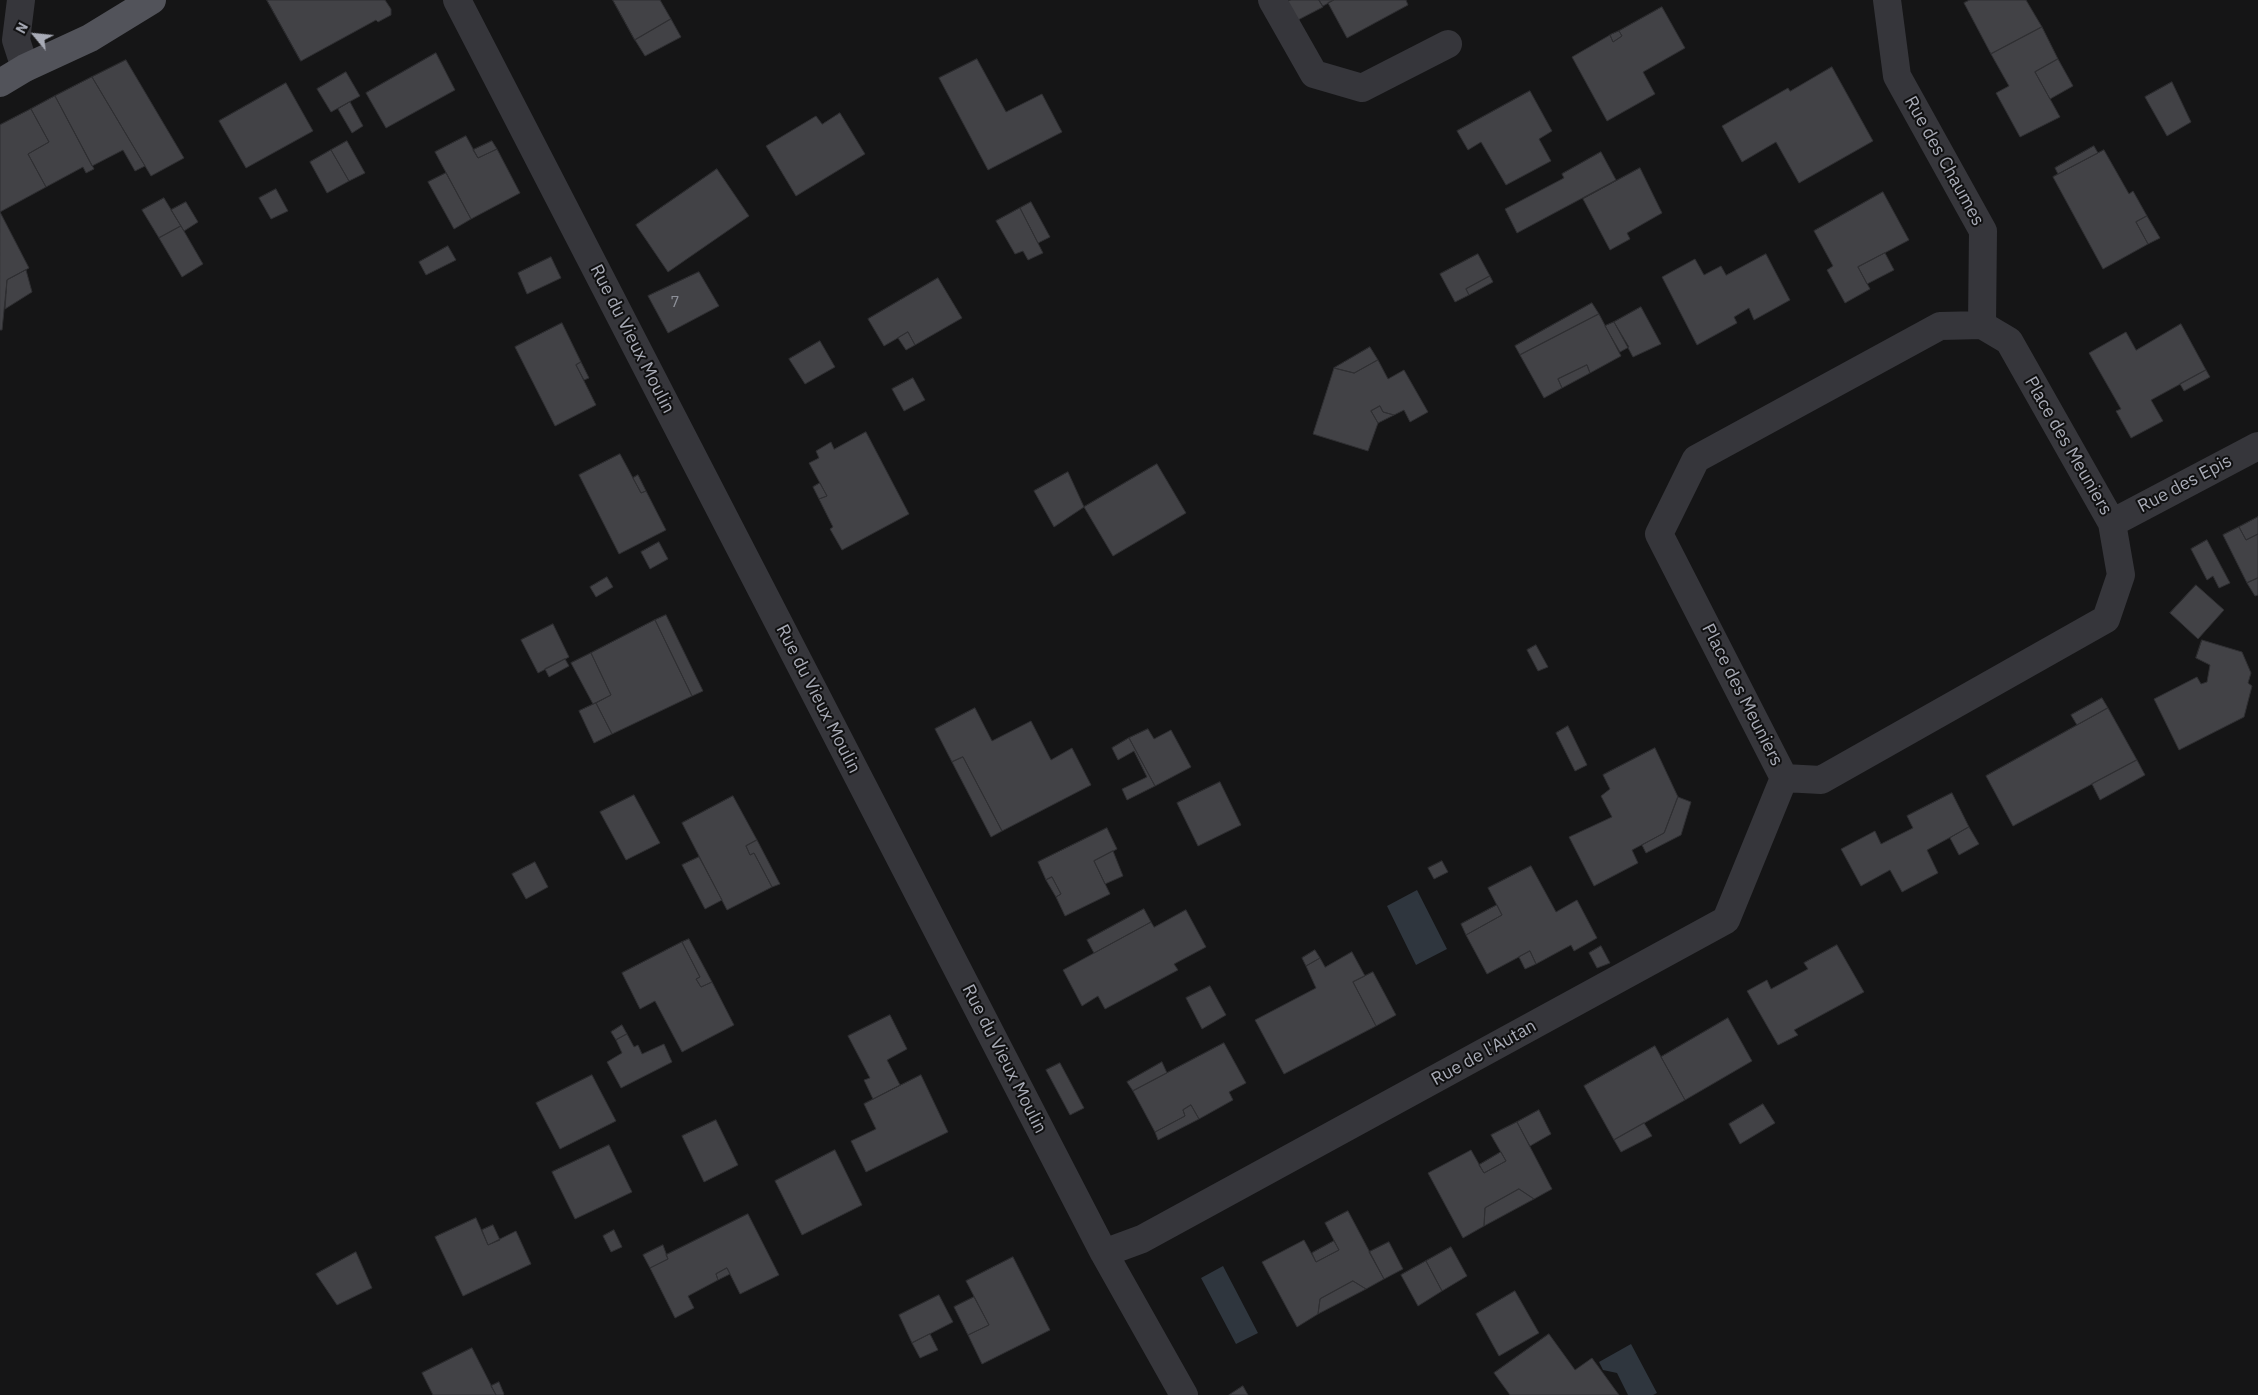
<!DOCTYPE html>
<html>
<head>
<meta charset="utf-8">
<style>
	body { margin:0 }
	#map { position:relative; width:2258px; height:1395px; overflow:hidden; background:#151516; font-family:"IBM Plex Sans",sans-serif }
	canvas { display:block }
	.north { position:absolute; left:10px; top:10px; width:50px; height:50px; -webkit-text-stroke:4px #101011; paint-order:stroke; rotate:298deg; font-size:14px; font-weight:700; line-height:20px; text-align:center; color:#a8abb6 }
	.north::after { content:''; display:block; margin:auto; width:18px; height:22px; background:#a8abb6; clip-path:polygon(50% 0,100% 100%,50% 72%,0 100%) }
</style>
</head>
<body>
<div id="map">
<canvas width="2258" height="1395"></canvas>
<div class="north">N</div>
</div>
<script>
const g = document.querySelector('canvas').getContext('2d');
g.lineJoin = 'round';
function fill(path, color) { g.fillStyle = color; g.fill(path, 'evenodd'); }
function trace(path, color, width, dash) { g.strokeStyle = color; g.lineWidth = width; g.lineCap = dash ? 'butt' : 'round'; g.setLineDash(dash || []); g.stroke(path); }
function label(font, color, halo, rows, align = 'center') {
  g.font = font + ' "IBM Plex Sans",sans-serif'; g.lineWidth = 4; g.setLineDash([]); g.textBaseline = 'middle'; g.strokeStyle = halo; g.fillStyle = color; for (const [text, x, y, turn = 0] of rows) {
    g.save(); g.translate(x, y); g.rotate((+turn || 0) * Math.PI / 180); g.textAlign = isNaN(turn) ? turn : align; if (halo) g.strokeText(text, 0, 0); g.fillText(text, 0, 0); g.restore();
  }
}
fill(new Path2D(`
	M1417,890L1447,949L1416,965L1387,906Z
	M1223,1266L1258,1333L1236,1344L1201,1278Z
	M1631,1344L1657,1393L1653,1395H1628L1617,1373L1603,1370L1599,1362Z`), '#2f363e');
const building = new Path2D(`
	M267,0H385L391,9V15L378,22L376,20L301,61Z
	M613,0H660L671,19L635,40Z
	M1291,0H1319L1323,7L1296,21L1286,2Z
	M1319,0H1334L1323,6Z
	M1334,0H1406L1408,5L1347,38L1328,3Z
	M1970,0H2026L2042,27L1991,54L1964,3Z
	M1662,7L1685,48L1643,72L1655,94L1607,121L1572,57L1610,35L1613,42L1622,36L1619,31Z
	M671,19L681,37L645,56L635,40Z
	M2042,27L2058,59L2035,72L2060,117L2020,137L1996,93L2009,86L1991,54Z
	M1619,31L1622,36L1613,42L1610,35Z
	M436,53L455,90L386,128L366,93Z
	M977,59L1006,112L1042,94L1062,132L988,170L939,78Z
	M2058,59L2073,86L2050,99L2035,72Z
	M126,60L184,158L151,176L92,77Z
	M1832,67L1873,141L1799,183L1776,142L1742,162L1722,126L1788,88L1790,91Z
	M346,72L360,96L331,112L317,89Z
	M92,77L145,166L135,171L123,150L92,166L55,96Z
	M2172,82L2191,122L2167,136L2145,97Z
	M286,83L313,131L246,168L219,121Z
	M1530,91L1552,131L1539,139L1551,161L1506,185L1481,142L1468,150L1457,131Z
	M55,96L94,169L86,173L83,167L46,187L28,154L49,142L31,109Z
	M350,102L363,126L352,133L338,109Z
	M31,109L49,142L28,154L46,187L0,212V125Z
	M840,113L865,154L796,196L766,146L816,116L822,124Z
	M466,136L478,158L497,149L520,193L471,219L435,152Z
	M347,141L365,173L349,181L331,150Z
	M492,141L497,149L478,158L473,150Z
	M2094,146L2098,153L2058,174L2055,168Z
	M331,150L349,181L327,193L310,162Z
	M2104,150L2129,194L2133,191L2147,216L2136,222L2148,244L2103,269L2053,177Z
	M1601,152L1616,180L1517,233L1505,209L1564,178L1562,174Z
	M1640,168L1662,213L1627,233L1630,239L1610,250L1583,199Z
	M717,169L749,216L668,272L636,225Z
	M446,173L471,219L454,229L428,182Z
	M276,189L288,211L271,219L259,198Z
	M1883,192L1909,240L1858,267L1870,289L1845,303L1827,270L1833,266L1814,231Z
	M164,198L181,226L159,238L142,210Z
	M186,202L198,222L184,231L171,210Z
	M1031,202L1050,237L1038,243L1020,208Z
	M1020,208L1043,253L1028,260L1023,251L1015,254L996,221Z
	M0,212L29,268L7,280L2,330H0Z
	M2147,216L2160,238L2148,244L2136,222Z
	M181,226L203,264L182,277L159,238Z
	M448,246L456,260L426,275L419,262Z
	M1885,253L1894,270L1867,284L1858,267Z
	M1478,254L1490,276L1466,289L1469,295L1455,302L1440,274Z
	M1766,254L1790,300L1754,320L1749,308L1734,317L1737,323L1697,345L1662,277L1695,259L1704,275L1721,266L1726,275Z
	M551,257L561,278L527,294L518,273Z
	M26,270L32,292L5,309L7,280Z
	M699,272L719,306L668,333L648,296Z
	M1490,276L1493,282L1469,295L1466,289Z
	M938,278L962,318L915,345L908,332L884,346L868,319Z
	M1592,303L1599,314L1520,355L1515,346Z
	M1641,307L1661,344L1633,357L1614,322Z
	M1599,314L1621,356L1590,373L1587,365L1558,379L1562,388L1544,398L1520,355Z
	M1614,322L1629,347L1620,352L1605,326Z
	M562,323L581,362L576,365L596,405L555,426L515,347Z
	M2181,324L2206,370L2151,400L2163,421L2131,438L2116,411L2121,409L2089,353L2126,332L2136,350Z
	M908,332L915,345L906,350L898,338Z
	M820,341L835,367L805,384L789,359Z
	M1370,347L1378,360L1354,373L1334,368Z
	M1378,360L1388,379L1404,370L1428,412L1410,422L1404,410L1394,415L1383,412L1380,406L1371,411L1378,423L1368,451L1313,434L1334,368L1354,373Z
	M581,362L589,378L584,380L576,365Z
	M1587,365L1590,373L1562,388L1558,379Z
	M2206,370L2210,377L2184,391L2180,384Z
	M913,378L925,400L904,411L892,389Z
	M1380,406L1383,412L1394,415L1378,423L1371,411Z
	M866,432L909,514L842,550L830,529L833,527L819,499L827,496L809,463L819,458L816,451L831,442L834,449Z
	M620,454L641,493L646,491L666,530L619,554L579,475Z
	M1157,464L1186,513L1113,556L1084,507Z
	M1068,472L1084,507L1054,527L1034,491Z
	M638,475L646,491L641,493L633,478Z
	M820,483L827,496L819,499L813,487Z
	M2258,517V534L2246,540L2239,527Z
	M2239,527L2246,540L2258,534V578L2247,583L2223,535Z
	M2207,540L2230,583L2219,588L2213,576L2207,580L2191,549Z
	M659,542L668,559L650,569L641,552Z
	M607,577L613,587L596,597L590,587Z
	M2258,578V595L2255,596L2247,583Z
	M2196,585L2224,610L2198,639L2170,613Z
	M666,615L703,691L692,696L655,620Z
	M655,620L692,696L612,734L596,703L611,695L591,653Z
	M553,624L569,657L538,673L521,640Z
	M2202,640L2242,652L2251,673L2248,683L2252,686L2244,717L2179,750L2154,699L2197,677L2201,684L2207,682L2210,665L2196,658Z
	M1536,645L1548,667L1538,671L1527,650Z
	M591,653L611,695L593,704L571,663Z
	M565,659L569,666L549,677L545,669Z
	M2102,698L2108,708L2077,725L2071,715Z
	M596,703L612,734L594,743L579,711Z
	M975,708L992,741L1031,721L1051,760L1072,748L1091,785L1002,831L963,757L952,762L935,729Z
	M2108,708L2137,760L2013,826L1986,776Z
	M1568,726L1587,765L1575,771L1556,733Z
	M1148,729L1154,739L1171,730L1191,767L1155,786L1129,738Z
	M1129,738L1155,786L1127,800L1122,789L1147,777L1134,751L1118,760L1112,748Z
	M1655,748L1678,797L1664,833L1632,850L1638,863L1594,886L1569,837L1612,817L1601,796L1610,789L1603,775Z
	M963,757L1002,831L991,837L952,762Z
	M2137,760L2145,775L2100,800L2092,784Z
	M1220,782L1241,825L1198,846L1177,803Z
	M1952,793L1969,827L1927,850L1938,873L1902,892L1890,870L1861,886L1841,849L1875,831L1881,844L1913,828L1907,816Z
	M634,795L660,843L626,860L600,812Z
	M733,796L757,840L746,846L750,855L754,853L772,887L727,910L682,823Z
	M1678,797L1691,802L1681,835L1646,853L1642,845L1664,833Z
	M1969,827L1979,844L1959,855L1950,838Z
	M1107,828L1117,849L1094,861L1110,894L1065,916L1056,897L1061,894L1052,877L1046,880L1038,862Z
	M757,840L780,884L772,887L754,853L750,855L746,846Z
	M1113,851L1123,876L1105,884L1094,861Z
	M699,857L722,900L705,909L682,865Z
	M1442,861L1448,872L1434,879L1428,868Z
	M535,862L548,887L526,899L512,874Z
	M1531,866L1556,912L1577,900L1597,938L1574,951L1571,945L1536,964L1530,951L1487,974L1466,935L1502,915L1488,888Z
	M1052,877L1061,894L1056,897L1046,880Z
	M1497,905L1502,915L1466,935L1461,924Z
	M1144,909L1151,922L1094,953L1087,940Z
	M1186,910L1206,947L1174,964L1178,970L1105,1009L1098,996L1082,1006L1063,970L1151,922L1154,927Z
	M689,939L712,982L701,987L696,979L700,977L682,942Z
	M682,942L700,977L696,979L701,987L712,982L734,1025L682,1052L655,1001L640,1009L622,973Z
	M1837,945L1864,992L1794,1030L1798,1035L1778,1045L1747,991L1767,980L1771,989L1808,969L1804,963Z
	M1601,946L1610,963L1597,968L1589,953Z
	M1315,950L1320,958L1306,966L1302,958Z
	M1530,951L1536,964L1525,969L1519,957Z
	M1352,952L1365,976L1353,982L1376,1026L1284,1074L1255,1020L1316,988L1306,966L1320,958L1325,967Z
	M1373,972L1396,1015L1376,1026L1353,982Z
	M1210,986L1226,1015L1202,1029L1186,998Z
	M890,1015L907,1049L887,1060L900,1085L873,1099L864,1080L870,1078L848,1036Z
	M1728,1018L1752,1061L1685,1100L1661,1057Z
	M622,1025L627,1034L616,1040L611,1032Z
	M627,1034L634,1047L638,1045L642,1054L664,1044L672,1062L621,1088L607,1062L622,1053L616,1040Z
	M1224,1043L1246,1083L1229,1092L1233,1100L1199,1119L1191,1105L1183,1110L1185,1116L1155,1132L1133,1091Z
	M1655,1046L1685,1100L1614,1140L1584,1086Z
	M1162,1062L1167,1073L1133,1091L1127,1082Z
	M1060,1063L1084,1108L1070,1115L1046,1070Z
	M592,1075L616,1121L560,1149L536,1103Z
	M921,1075L948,1132L866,1172L851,1141L876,1129L864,1104Z
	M1763,1104L1775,1123L1740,1144L1729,1124Z
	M1191,1105L1199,1119L1158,1140L1155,1132L1185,1116L1183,1110Z
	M1539,1110L1551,1134L1530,1146L1517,1122Z
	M716,1120L738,1165L704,1182L682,1136Z
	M1517,1122L1552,1189L1534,1199L1519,1189L1485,1208L1484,1226L1463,1238L1428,1173L1471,1150L1484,1173L1506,1161L1491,1135Z
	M1644,1123L1652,1136L1621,1152L1614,1140Z
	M609,1145L632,1192L575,1219L552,1172Z
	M835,1150L862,1205L802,1235L775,1181Z
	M1501,1152L1506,1161L1484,1173L1479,1165Z
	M1519,1189L1534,1199L1484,1226L1485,1208Z
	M1348,1211L1384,1279L1366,1289L1353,1281L1320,1299L1318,1314L1297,1327L1262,1262L1304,1240L1316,1262L1339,1250L1325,1223Z
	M748,1214L779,1275L740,1294L727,1268L716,1274L718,1280L688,1296L694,1308L675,1318L650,1268L668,1259L666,1255Z
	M476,1218L488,1245L516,1231L531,1264L463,1296L435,1237Z
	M493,1225L500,1240L488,1245L482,1230Z
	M614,1230L622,1247L611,1252L603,1236Z
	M1334,1241L1339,1250L1316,1262L1312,1253Z
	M1389,1242L1403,1269L1384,1279L1369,1252Z
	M663,1245L668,1259L650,1268L643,1255Z
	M1451,1247L1467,1276L1442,1291L1426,1261Z
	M356,1252L372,1288L337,1305L316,1274Z
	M1013,1257L1050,1330L982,1364L968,1335L989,1325L966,1281Z
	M1426,1261L1442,1291L1418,1306L1401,1275Z
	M727,1268L730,1274L718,1280L716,1274Z
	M1353,1281L1366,1289L1318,1314L1320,1299Z
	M1515,1291L1539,1333L1499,1356L1476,1314Z
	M939,1295L953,1322L912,1343L899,1315Z
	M974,1297L989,1325L968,1335L954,1307Z
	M930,1334L938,1350L920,1358L912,1343Z
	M1549,1334L1575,1370L1592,1358L1619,1395H1510L1494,1373Z
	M472,1348L496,1395H433L422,1373Z
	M499,1382L504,1394L503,1395H496L491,1386Z
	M1243,1386L1248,1395H1229Z`);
fill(building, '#424246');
trace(building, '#2f2f32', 1);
trace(new Path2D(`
	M21,0L16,40L25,68
	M457,0L1104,1253L1184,1395
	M1272,0L1314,74L1362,88L1448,44
	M1887,0L1897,76L1983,231L1982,325
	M1982,325L2009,341L2112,523L2121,575L2106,619L1821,780L1784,778L1659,534L1696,459L1940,326Z
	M2112,523L2258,446
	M1104,1253L1142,1239L1726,920L1784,778`), '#36363b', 28);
trace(new Path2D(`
	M0,83L25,68L90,38L152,0`), '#52535a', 28);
label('15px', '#8e919a', null, [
	["7",675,303]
]);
label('18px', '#a8abb6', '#101011', [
	["Rue des Chaumes",1944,161,61],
	["Rue du Vieux Moulin",632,339,63],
	["Place des Meuniers",2068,446,60],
	["Rue des Epis",2185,484,-28],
	["Place des Meuniers",1742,695,63],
	["Rue du Vieux Moulin",818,699,63],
	["Rue de l'Autan",1484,1053,-29],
	["Rue du Vieux Moulin",1004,1059,63]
]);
</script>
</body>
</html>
